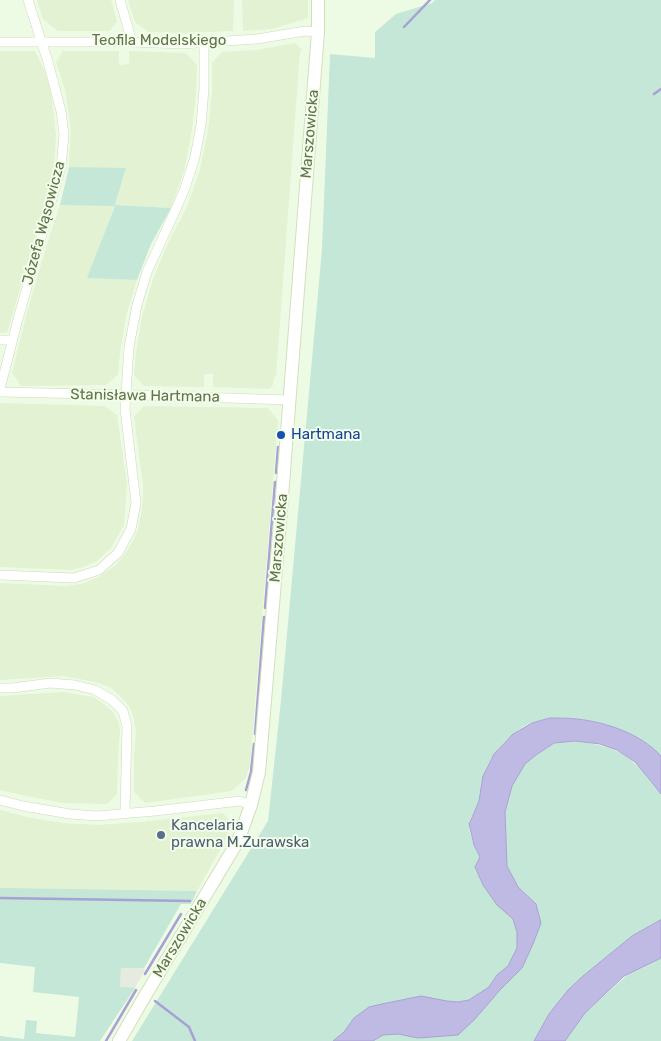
<!DOCTYPE html>
<html>
<head>
<meta charset="utf-8">
<style>
	body { margin:0 }
	canvas { display:block; background:#eefbe4 }
</style>
</head>
<body>
<canvas width="661" height="1041"></canvas>
<script>
const g = document.querySelector('canvas').getContext('2d');
g.lineJoin = 'round';
function fill(path, color) { g.fillStyle = color; g.fill(path, 'evenodd'); }
function trace(path, color, width, dash) { g.strokeStyle = color; g.lineWidth = width; g.lineCap = dash ? 'butt' : 'round'; g.setLineDash(dash || []); g.stroke(path); }
function label(font, color, halo, rows, align = 'center') {
  g.font = font + ' Rubik,sans-serif'; g.lineWidth = 4; g.setLineDash([]); g.textBaseline = 'middle'; g.strokeStyle = halo; g.fillStyle = color; for (const [text, x, y, turn = 0] of rows) {
    g.save(); g.translate(x, y); g.rotate((+turn || 0) * Math.PI / 180); g.textAlign = isNaN(turn) ? turn : align; if (halo) g.strokeText(text, 0, 0); g.fillText(text, 0, 0); g.restore();
  }
}
fill(new Path2D(`
	M37,0H111L117,21L110,31H58L43,19Z
	M128,0H234L233,31L180,33L148,32L135,22Z
	M242,0H308V18L272,29L243,31Z
	M295,43L303,50L300,51L276,377H274L273,385L269,389L213,387V374H204V387L144,386L134,375L136,352L142,317L153,279L168,243L187,207L200,170L208,130L212,91V63L222,52L257,50Z
	M0,51H35L45,72L51,92L56,135L54,167L47,196L7,333H0Z
	M63,51H119V65L129,64V51L186,53L197,65L196,93L192,130L184,171L171,208L115,205L88,278L137,280L126,316L120,352L118,375L106,385L21,386L12,373L26,316L48,241L60,205H115L126,169L69,167L71,128L65,90L56,62Z
	M0,403L104,406L117,415L127,484L124,525L111,548L97,561L83,567L71,570L0,567Z
	M144,406L268,408L278,420L250,766L245,779L232,791L145,803L134,792V756L136,732L133,715L129,706L119,695L111,688L99,683L64,676L0,680V583L65,586L82,584L98,577L115,566L125,554L132,543L138,530L142,509L143,494V485L134,417Z
	M62,692L93,697L105,705L113,712L119,723L120,733L118,756L117,794L107,804L64,803L26,796L0,790V696Z
	M0,810L27,817L62,823L97,825L142,822L223,813L231,822L226,839L197,891L0,888Z`), '#e2f2d3');
fill(new Path2D(`
	M121,967L144,968L145,970L135,988H120Z`), '#e5ebdf');
fill(new Path2D(`
	M435,0H661V756C634,727 571,709 533,722C519,727 504,741 495,753C490,759 485,770 483,777C481,784 481,792 479,800C477,807 469,818 469,824C468,832 476,850 480,857L475,868L483,885L497,905L513,919L517,932V948L508,966L497,975L489,987L469,1000L458,1002L447,1001L421,996L382,1004L354,1018L344,1032L333,1041H132L268,821L281,700L322,249L330,54L375,58V32L396,14L432,3Z
	M69,167L126,168L115,205L171,208L151,244L137,280L87,278L115,206L60,205Z
	M575,741C611,746 625,750 649,779C653,784 657,789 661,794V920L632,936L583,976L568,990L549,1014L534,1041H373L383,1035L398,1034L418,1038L475,1019L500,990L522,968L536,904L518,887L507,866L505,812L512,786L525,764L536,755L554,743Z
	M0,888H9L197,891L191,904H181L144,968H121L120,987L135,988L100,1041H0V1036L24,1039L26,1020L37,1021L36,1033L75,1037L79,997L33,992L35,967L0,963Z
	M661,958V1041H565L585,1013L627,975Z`), '#c4e7d8');
const water = new Path2D(`
	M550,718C559,718 568,718 577,719C606,722 641,734 661,756V794L650,780L635,762L617,750L600,744L575,741L554,743L536,755L525,764L512,786L505,812L507,866L518,887L536,904L541,923L533,944L522,968L500,990L475,1019L458,1035L418,1038L398,1034L383,1035L373,1041H333L344,1032L354,1018L369,1007L382,1004L421,996L447,1001L458,1002L469,1000L489,987L497,975L508,966L517,948V932L513,919L497,905L483,885L475,867L480,857L474,845L469,824L479,801L483,776L494,754L513,734L532,723Z
	M661,920V958L624,976L585,1013L565,1041H534L549,1014L568,990L583,976L632,936Z`);
fill(water, '#bfbae3');
trace(water, '#a8a1d4', 1);
trace(new Path2D(`
	M404,27L430,0
	M654,94L661,89
	M276,473L278,447
	M265,608L275,482
	M255,734L264,617
	M246,790L251,772L254,744
	M0,898L190,901
	M145,974L181,914
	M155,1001L189,1027L195,1041
	M106,1041L136,990`), '#a8a1d4', 2.5);
const street = new Path2D(`
	M120,0L132,42
	M0,42H132L181,44L257,39L305,31L318,32
	M0,340H13
	M0,389L18,319L61,167L64,135L61,111L48,62L28,0
	M0,392L137,395L289,400
	M0,575L74,578L99,570L118,553L131,529L136,503L125,409L129,347L137,305L147,272L175,211L185,188L195,157L201,125L204,89V43
	M0,688H13L50,683L75,685L95,690L112,700L123,711L127,726L125,813
	M0,800L23,806L70,814L97,816L155,811L240,801L251,805`);
const secondary = new Path2D(`
	M119,1041L142,1001L238,841L251,805L259,772L281,510L318,32V0`);
trace(street, '#ccdabb', 10);
trace(secondary, '#d1e0bc', 14);
trace(street, '#fff', 9);
trace(secondary, '#fff', 12);
for (const [x, y, r, color] of [
	[281,435,5,"#1a4fb4"],
	[161,835,5,"#5c6f8a"]
]) { const dot = new Path2D(); dot.arc(x, y, r, 0, 2 * Math.PI); g.fillStyle = color; g.fill(dot); trace(dot, '#f2feea', 2); }
label('15px', '#65724b', '#f2feea', [
	["Teofila Modelskiego",159,41],
	["Marszowicka",310,134,-85],
	["Józefa Wąsowicza",44,223,-75],
	["Stanisława Hartmana",145,396,1],
	["Marszowicka",279,538,-85],
	["Marszowicka",180,938,-59]
]);
label('15px', '#164399', '#f2feea', [
	["Hartmana",291,435]
], 'left');
label('15px', '#4e5e75', '#f2feea', [
	["Kancelaria",171,826],
	["prawna M.Zurawska",171,843]
], 'left');
</script>
</body>
</html>
